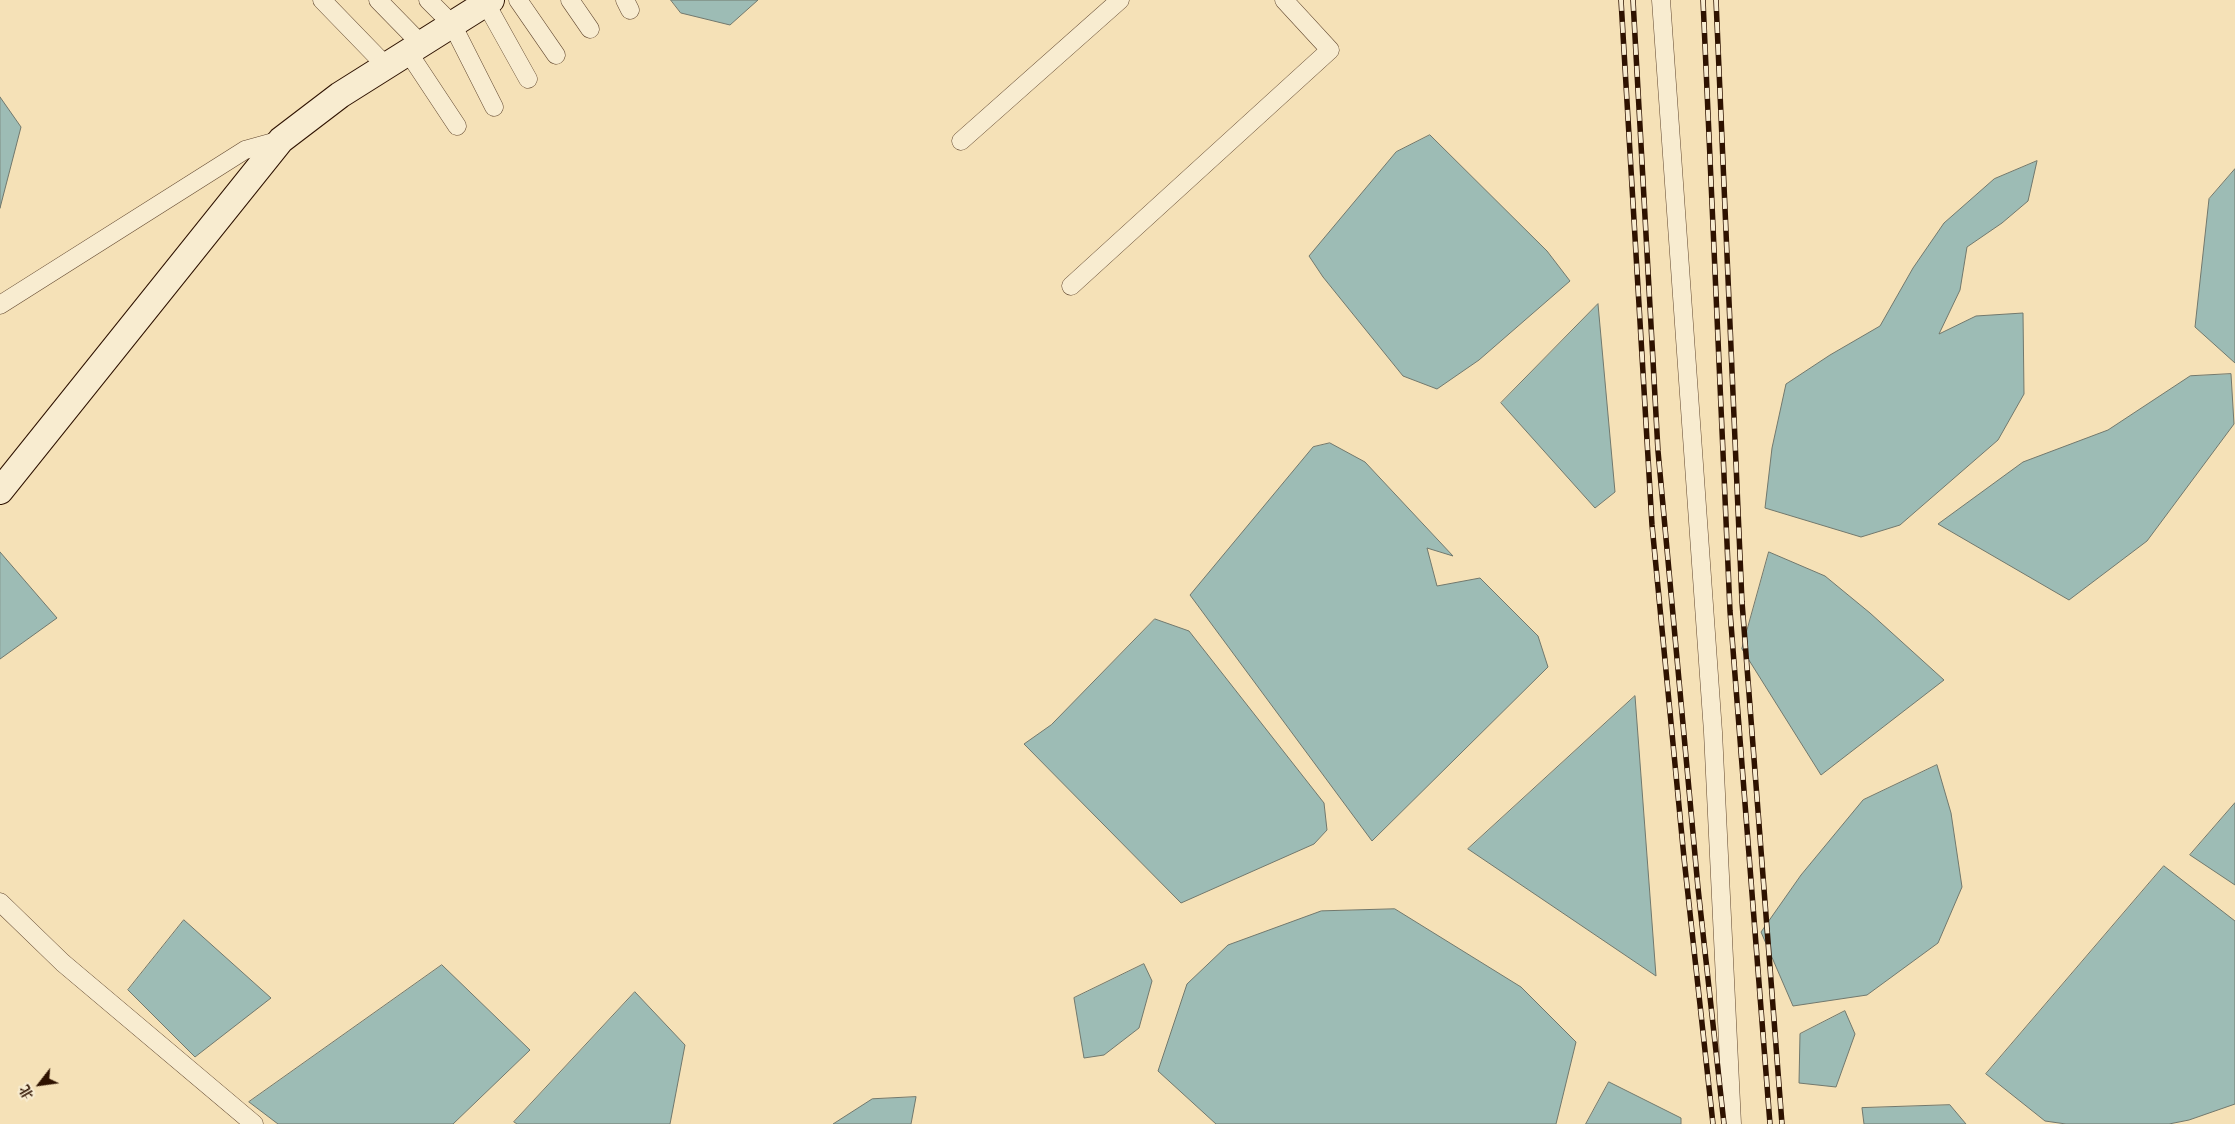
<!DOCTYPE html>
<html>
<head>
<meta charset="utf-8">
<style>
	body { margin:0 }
	#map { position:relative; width:2235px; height:1124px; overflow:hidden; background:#f5e1b7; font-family:"IM FELL French Canon","Noto Serif SC",serif }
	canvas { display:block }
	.north { position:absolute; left:15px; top:1059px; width:50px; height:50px; -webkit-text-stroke:4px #f8ecd0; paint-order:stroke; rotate:240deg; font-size:14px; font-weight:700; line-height:20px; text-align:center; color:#2e1200 }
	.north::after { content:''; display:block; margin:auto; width:18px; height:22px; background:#2e1200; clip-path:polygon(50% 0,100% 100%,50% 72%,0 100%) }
</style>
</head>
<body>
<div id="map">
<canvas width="2235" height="1124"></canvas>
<div class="north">北</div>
</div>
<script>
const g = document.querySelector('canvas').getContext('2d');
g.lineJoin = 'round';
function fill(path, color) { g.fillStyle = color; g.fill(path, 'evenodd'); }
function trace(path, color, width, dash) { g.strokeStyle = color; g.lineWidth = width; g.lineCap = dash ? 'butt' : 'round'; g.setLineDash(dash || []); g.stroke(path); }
const water = new Path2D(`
	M671,0H758L730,25L681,13Z
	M0,97L21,127L0,208Z
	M1430,135L1547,251L1570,281L1479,360L1437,389L1403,376L1323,277L1309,256L1396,152Z
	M2037,161L2028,201L2002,223L1967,247L1960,290L1939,334L1976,316L2023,313L2024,394L1998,440L1900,525L1861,537L1765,508L1772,448L1786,384L1830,355L1880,326L1913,268L1944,223L1994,179Z
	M2235,169V363L2195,327L2209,199Z
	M1598,304L1615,492L1595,508L1501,403Z
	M2231,374L2234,424L2147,541L2069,600L1938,524L2023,462L2108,430L2190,376Z
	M1330,443L1365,462L1453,556L1427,548L1437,586L1480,578L1538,636L1548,667L1372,841L1190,595L1313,447Z
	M0,552L57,618L0,659Z
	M1769,552L1825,576L1870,613L1944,680L1821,775L1742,649Z
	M1155,619L1189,631L1324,803L1327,830L1314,844L1181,903L1024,744L1051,725Z
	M1635,696L1656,976L1468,849Z
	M1937,765L1951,813L1962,887L1938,943L1867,995L1793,1006L1761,932L1801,875L1863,800Z
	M2235,803V885L2190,855Z
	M2164,866L2235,921V1104L2189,1120L2169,1124H2066L2045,1121L1986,1074Z
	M1395,909L1521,987L1576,1042L1556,1124H1216L1158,1071L1187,984L1228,945L1321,911Z
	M184,920L271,998L195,1057L128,990Z
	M1144,964L1152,981L1139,1028L1104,1055L1084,1058L1074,998Z
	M442,965L530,1050L453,1124H278L249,1102Z
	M635,992L685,1045L670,1124H517L514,1122Z
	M1845,1011L1855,1034L1836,1087L1799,1083L1800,1034Z
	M1609,1082L1681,1118V1124H1586Z
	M916,1097L911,1124H833L872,1099Z
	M1950,1105L1966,1124H1864L1862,1108Z`);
fill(water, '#9dbcb5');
trace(water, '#71786d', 1);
const street = new Path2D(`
	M322,0L386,66
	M378,0L421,44
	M428,0L452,24L494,107
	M484,0L528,79
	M518,0L556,55
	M570,0L590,29
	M625,0L630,10
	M1661,0L1713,732L1732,1124
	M408,52L457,126
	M961,141L1120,0
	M1071,286L1330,50L1284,0
	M0,305L245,150L281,140
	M0,902L63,963L254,1124`);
const secondary = new Path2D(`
	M0,491L281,140L340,95L491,0`);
trace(street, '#60462e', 19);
trace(secondary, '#2e1200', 28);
trace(street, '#f8ecd0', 18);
trace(secondary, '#f8ecd0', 26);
const rail = new Path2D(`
	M1621,0L1652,525L1684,858L1713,1124
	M1633,0L1658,451L1698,888L1724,1124
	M1703,0L1730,611L1770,1124
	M1716,0L1742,602L1782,1124`);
trace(rail, '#2e1200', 5.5);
trace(rail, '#f8ecd0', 4, [11]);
</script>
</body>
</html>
